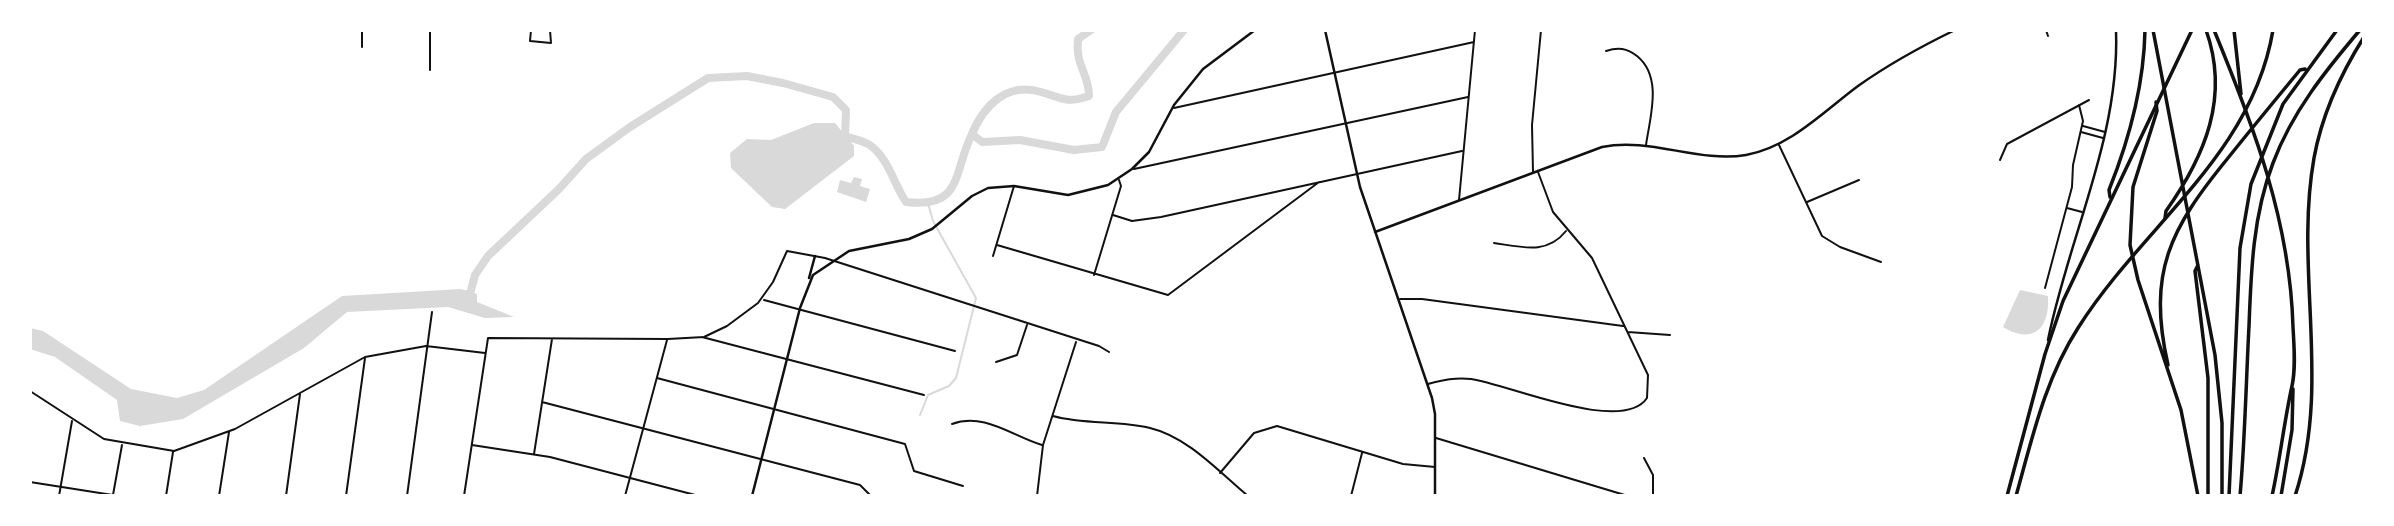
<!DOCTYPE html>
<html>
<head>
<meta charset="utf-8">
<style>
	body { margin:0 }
	#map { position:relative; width:2394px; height:526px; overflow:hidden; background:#fff; font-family:"Times New Roman",serif }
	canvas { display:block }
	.frame { position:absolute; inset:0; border:32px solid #fff; pointer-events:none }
</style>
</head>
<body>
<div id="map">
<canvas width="2394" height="526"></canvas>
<div class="frame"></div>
</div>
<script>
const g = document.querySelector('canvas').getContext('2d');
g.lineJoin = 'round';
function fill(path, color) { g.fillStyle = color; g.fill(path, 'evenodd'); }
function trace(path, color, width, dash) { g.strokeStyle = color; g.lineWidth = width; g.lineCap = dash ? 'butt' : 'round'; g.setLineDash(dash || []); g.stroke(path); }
fill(new Path2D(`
	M814,123H835L854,146V156L785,209L772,207L731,168L730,153L747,139L771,140Z
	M854,177L862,179L860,186L870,189L866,202L837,192L840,180L851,183Z
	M461,289L477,294V302L514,317L485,318L448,307L347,312L304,348L183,419L140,426L120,421L117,400L55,357L30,349V328L43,331L131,389L177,398L204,390L342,296Z
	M2020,290L2048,296C2050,329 2033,345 2003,327Z`), '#d9d9d9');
trace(new Path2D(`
	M920,415L928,395L949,386L956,378L976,298L933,221L928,203`), '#d9d9d9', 2);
trace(new Path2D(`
	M972,134C984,105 1007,82 1041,92C1063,98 1066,104 1089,96C1089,73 1075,66 1078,39L1091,30
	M464,294H470L475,275L488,256L559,189L586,159L630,127L708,78L747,76L783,83L833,97L846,110L845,136C853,139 865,141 871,146C888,158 895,186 906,202C963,209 953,172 972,134L982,142L1020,140L1074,150L1102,147L1116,112L1184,30`), '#d9d9d9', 8);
trace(new Path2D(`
	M531,30L530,41L551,43L550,30
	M603,30H605
	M2046,30L2048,36
	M362,47V30
	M1606,51C1618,47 1627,48 1637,56C1663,77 1650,117 1646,145
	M430,70V30
	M1174,108L1474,42
	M2083,126L2105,132
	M2081,132L2103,138
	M1779,145L1822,236L1840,247L1881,262
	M2000,160L2007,144L2089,100
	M1134,169L1468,97
	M1533,172L1532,125L1541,30
	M1459,200L1475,30
	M1807,202L1859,180
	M2067,208L2082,212
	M1113,215L1132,221L1161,217L1462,151
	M1494,243C1522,247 1547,255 1566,231
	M997,245L1168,295L1319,182
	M993,256L1014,186
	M1094,275L1121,186L1119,180
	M2045,288L2072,187L2073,165L2083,121L2079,105
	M1400,299H1422L1623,326
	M764,300L955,351
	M1628,332L1670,335
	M702,337L924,395
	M996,362L1017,355L1027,325
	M657,378L905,444L914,471L963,486
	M1428,384C1443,380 1456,377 1471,379C1508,384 1622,435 1647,398L1648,375L1592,258L1553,212L1538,172
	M30,391L104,439L174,451L235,429L365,357L426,346L485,353
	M542,402L860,485L871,496
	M1053,416C1085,425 1118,420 1150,428C1188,437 1219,472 1248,496
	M952,424C984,412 1012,436 1042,445
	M1436,438L1628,496
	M472,445L550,457L699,496
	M534,454L552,339
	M1644,458L1653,475V496
	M1220,473L1254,433L1277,426L1403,464L1435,467
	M30,482L119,496
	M113,495L122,445
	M59,496L72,421
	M166,496L173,452
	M219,496L229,432
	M286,496L300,394
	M346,496L365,358
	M407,496L432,312
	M464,496L488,338L668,339L704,337L727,326L758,303L773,282L787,251L825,258L1099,346L1109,352
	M625,496L667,340
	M1037,496L1043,445L1076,342
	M1067,496H1128
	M1351,496L1362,453`), '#111', 2);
trace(new Path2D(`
	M1325,30L1360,187L1432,398L1435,414V496
	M1375,232L1602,147C1650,137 1698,163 1746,155C1790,147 1823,112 1858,86C1889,64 1922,46 1955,30
	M809,278L815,256
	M2048,340C2069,236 2120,137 2116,30
	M752,496L800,308L813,275L849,251L909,239L932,229L972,196L988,188L1014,186L1068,195L1108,185L1132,169L1149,152L1174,105L1203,69L1255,30`), '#111', 2.5);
trace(new Path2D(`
	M2007,496L2045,354L2063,301L2192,30
	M2016,496C2032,439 2045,379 2078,328C2143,225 2252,156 2273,30`), '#111', 3.5);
trace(new Path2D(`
	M2153,30L2215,355L2222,423V496
	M2214,30C2254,127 2290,221 2293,327C2294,346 2296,368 2292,386C2284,422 2280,460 2272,496
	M2234,30L2241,94
	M2156,102L2157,111L2133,187L2130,245L2138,280L2181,410L2198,496
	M2110,197L2109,190C2129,140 2144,84 2145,30
	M2165,218L2166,211C2205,156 2230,97 2206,30
	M2198,265L2195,271L2208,378V496
	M2168,365C2147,272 2170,229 2228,158C2252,128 2276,99 2300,70L2305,69
	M2229,496L2240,248L2251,184L2283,104L2337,30
	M2240,496C2245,440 2246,383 2249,326C2251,271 2253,215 2273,163C2292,112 2326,70 2360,30
	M2281,496L2292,430L2293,389
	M2295,496C2332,384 2294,271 2314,158C2322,114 2340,75 2364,37`), '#111', 3.5);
</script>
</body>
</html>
